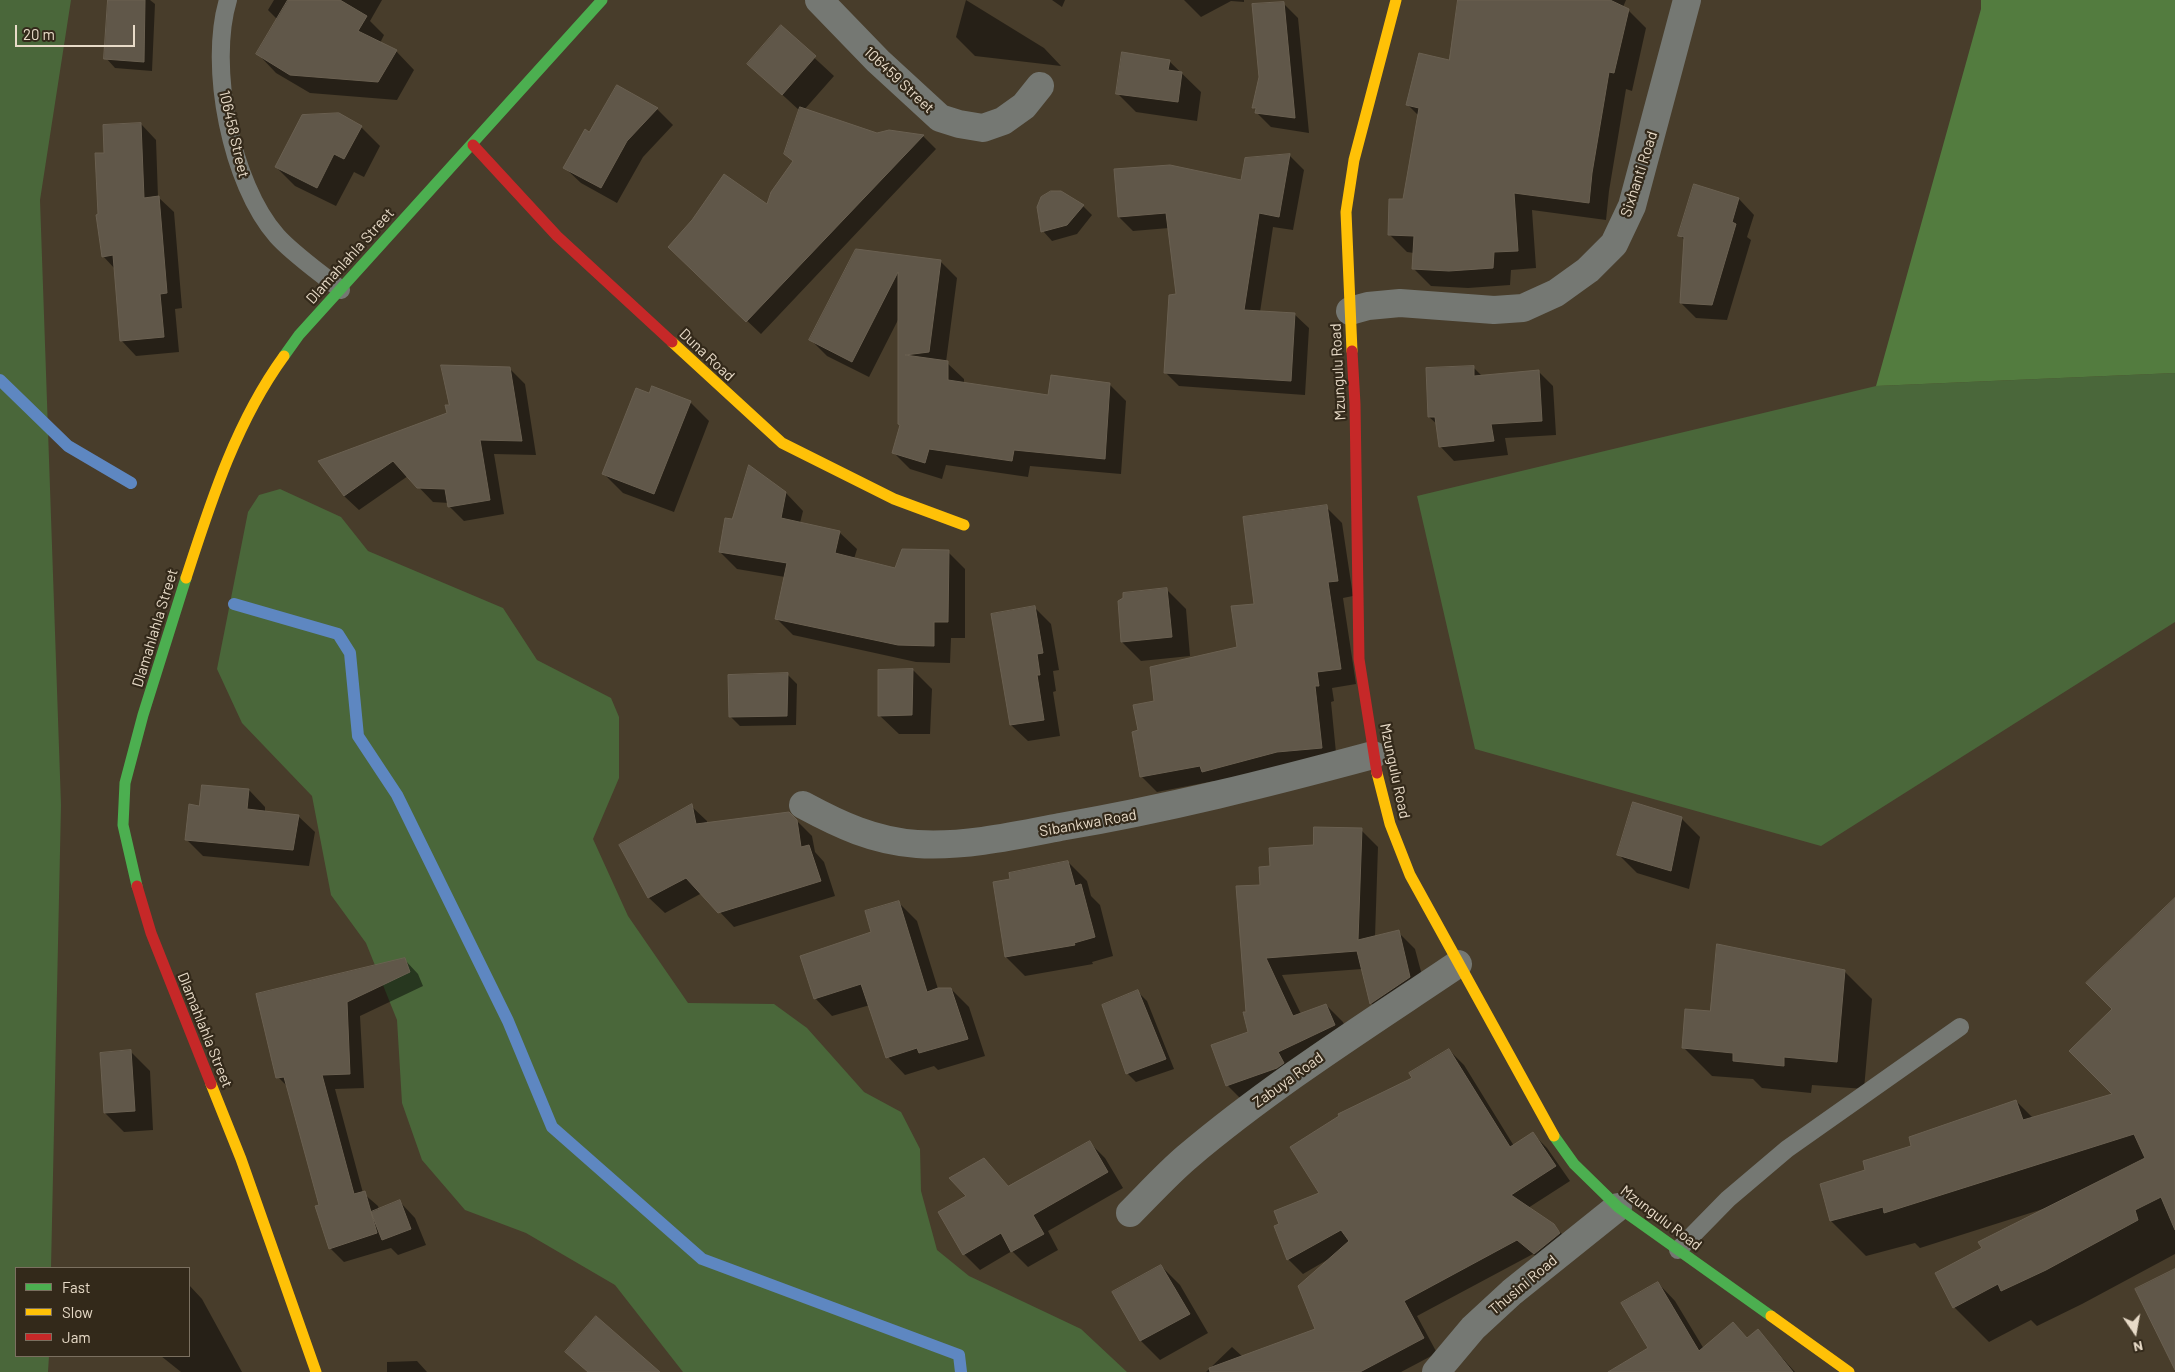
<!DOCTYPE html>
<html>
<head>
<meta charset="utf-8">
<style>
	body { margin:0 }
	#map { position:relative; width:2175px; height:1372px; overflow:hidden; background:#483d2b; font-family:Barlow,sans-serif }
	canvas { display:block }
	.legend { position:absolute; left:15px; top:1267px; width:175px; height:90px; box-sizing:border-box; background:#33291a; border:1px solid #7b7060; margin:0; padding:6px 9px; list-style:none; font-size:15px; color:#e8dbc8 }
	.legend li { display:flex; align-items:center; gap:10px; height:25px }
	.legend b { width:25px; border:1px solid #7b7060 }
	.north { position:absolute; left:2110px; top:1307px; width:50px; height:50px; -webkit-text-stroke:4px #33291a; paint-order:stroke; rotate:168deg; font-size:14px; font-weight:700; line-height:20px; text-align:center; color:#e8dbc8 }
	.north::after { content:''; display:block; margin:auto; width:18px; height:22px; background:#e8dbc8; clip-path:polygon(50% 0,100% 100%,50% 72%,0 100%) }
	.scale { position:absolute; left:15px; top:25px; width:120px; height:22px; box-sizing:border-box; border:2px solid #e8dbc8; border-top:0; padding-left:6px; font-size:15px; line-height:18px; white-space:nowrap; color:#e8dbc8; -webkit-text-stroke:4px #33291a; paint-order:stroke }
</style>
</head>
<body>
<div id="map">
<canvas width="2175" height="1372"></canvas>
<ul class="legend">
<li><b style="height:6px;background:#4caf50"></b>Fast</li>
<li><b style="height:6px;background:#ffc107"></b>Slow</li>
<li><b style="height:6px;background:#c62828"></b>Jam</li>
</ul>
<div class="north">N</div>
<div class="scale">20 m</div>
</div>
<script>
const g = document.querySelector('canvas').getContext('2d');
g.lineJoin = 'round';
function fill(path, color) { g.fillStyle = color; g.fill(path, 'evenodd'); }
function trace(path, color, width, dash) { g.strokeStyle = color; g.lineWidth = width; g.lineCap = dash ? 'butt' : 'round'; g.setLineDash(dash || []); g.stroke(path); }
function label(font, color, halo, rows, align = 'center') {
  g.font = font + ' Barlow,sans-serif'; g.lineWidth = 4.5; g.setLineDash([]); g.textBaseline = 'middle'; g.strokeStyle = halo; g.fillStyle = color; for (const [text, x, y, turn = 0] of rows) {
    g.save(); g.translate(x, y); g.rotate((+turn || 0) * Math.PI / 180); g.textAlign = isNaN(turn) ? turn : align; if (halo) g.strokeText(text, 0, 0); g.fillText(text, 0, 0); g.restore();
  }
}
fill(new Path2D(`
	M0,0H71L40,200L61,805L51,1268H16V1356H49L48,1372H0Z
	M2175,373V622L1821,846L1475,749L1417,496L1876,386Z
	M280,489L341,517L368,551L503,608L537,660L611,698L619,717V778L593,839L628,916L688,1003L774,1004L807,1028L864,1092L901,1112L920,1149L921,1191L937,1250L969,1276L1081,1329L1127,1372H683L615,1285L526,1233L465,1210L422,1160L402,1103L397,1020L366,943L331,895L312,796L242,723L217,669L248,512L259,495Z`), '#4a673a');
fill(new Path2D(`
	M1981,0H2175V373L1876,386L1981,9Z`), '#537c3f');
fill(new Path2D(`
	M109,0H150L155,4L152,71L115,68L106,58Z
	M274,0H382L370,21L384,35L380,43L396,51L414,70L397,100L310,93L276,73L258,54L278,20L268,10Z
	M966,0L1044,48L1061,66L975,56L956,37Z
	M1052,0H1065L1062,7Z
	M1184,0H1244V2L1231,1L1201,17Z
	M1459,0H1626L1623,7L1628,10L1646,28L1632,91L1626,89L1609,191L1606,220L1532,210L1536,268L1511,270L1510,285L1468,288L1431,286L1413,268L1414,253L1407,252L1389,234L1404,200L1419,116L1408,105L1450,62Z
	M1283,3L1298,18L1309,133L1271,127L1256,112L1254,107Z
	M781,27L834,76L804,110L877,134L923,136L936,149L761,334L683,260L768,206L794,162L800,111L749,64Z
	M1169,61L1201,92L1197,121L1136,112L1117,93Z
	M617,86L657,109L673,125L643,157L617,203L581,183L565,168L590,133Z
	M141,124L156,140L158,197L174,212L182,308L175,309L179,352L136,356L121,340L115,269L103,256L100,215L105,154Z
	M361,127L380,146L364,177L354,172L336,206L295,186L276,167Z
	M1289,155L1304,170L1293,230L1273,227L1260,312L1294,314L1309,328L1305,395L1179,386L1165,372L1177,295L1169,228L1133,231L1119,217L1242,182Z
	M1695,185L1739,199L1754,215L1747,237L1751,240L1727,320L1696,318L1681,303L1685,241L1680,235Z
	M1083,206L1092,215L1077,234L1052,241L1043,231Z
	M856,250L941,262L957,278L946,362L964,379V383L1049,396L1110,385L1126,401L1121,474L1030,466L1028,477L946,465L942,479L910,469L893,452L901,426L899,318L869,377L827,356L810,339Z
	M1473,367L1482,376L1538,371L1553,386L1556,435L1505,438L1508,455L1454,461L1440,446L1438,425L1429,417Z
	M510,369L525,384L536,455L494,454L504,514L464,521L449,506V503L433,502L408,476L359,510L344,496Z
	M650,395L690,402L709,421L674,512L623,493L604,474Z
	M786,493L803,511L800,523L839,532L857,549L854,559L896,569L948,552L965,569V638H951L950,663L916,662L793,635L776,618L785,577L737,569L720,552L733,520Z
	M1326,507L1342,523L1353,596L1343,598L1356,684L1332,688L1334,701L1331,702L1337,763L1219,787L1214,781L1157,792L1141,776L1139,731L1156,702L1238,648L1256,605Z
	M1167,590L1186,609L1190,656L1141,661L1122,642L1119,602Z
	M1035,608L1051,624L1059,670L1053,671L1056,691L1053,692L1060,736L1028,741L1011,725Z
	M913,670L932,689L930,734H899L879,715Z
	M787,674L797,684L796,725L740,726L730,716Z
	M249,790L265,807V812L298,816L315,832L309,866L203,856L187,840L201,807Z
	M691,806L707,821V824L789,813L812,836L815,852L824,862L835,896L734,927L702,893L665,913L649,898L621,845Z
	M1681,818L1700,837L1689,889L1637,873L1618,854Z
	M1361,830L1378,847L1375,937L1398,932L1415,949L1427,994L1388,1020L1371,1003L1362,969L1282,975L1301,1014L1326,1005L1343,1022L1351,1043L1244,1102L1227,1085L1249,1033L1247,1013L1261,886L1272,867L1314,846Z
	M1068,862L1087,881L1091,896L1100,905L1113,956L1092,962L1093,964L1025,976L1006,957L1012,880Z
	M2175,900V1254L2082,1304L2037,1326L2031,1320L1989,1342L1954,1307L1983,1248L2046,1208L1920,1248L1915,1243L1866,1256L1831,1221L1822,1185L1867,1170L1912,1147L2016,1101L2033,1118L2114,1095V1010Z
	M899,903L917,921L938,989H951L969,1007L985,1056L938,1070L934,1066L905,1075L888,1057L870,1005L832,1016L815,998Z
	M404,959L418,974L423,986L360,1016L364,1088L335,1089L363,1193L378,1206L379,1210L400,1202L415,1218L426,1245L398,1255L391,1248L344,1262L330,1248L289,1088L278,1077L258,995Z
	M1844,971L1872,999L1864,1089L1812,1085L1811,1093L1762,1088L1753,1079L1712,1076L1684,1048L1711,1012Z
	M1138,992L1147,1001L1174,1069L1136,1082L1127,1073Z
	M1449,1050L1464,1065L1514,1146L1533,1134L1547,1148L1570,1181L1528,1208L1553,1225L1568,1240L1550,1268L1533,1254L1417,1316L1437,1353L1401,1372H1206L1232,1347L1243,1357L1317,1330L1327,1260L1303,1274L1288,1259L1275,1227L1321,1193L1414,1078Z
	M131,1052L150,1071L153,1130L124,1132L105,1113L102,1054Z
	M1090,1143L1105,1158L1123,1188L1048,1231L1058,1250L1028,1267L1012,1251L980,1270L964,1254L968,1196L983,1160L1009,1187Z
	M1161,1266L1180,1285L1208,1333L1160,1360L1141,1341L1114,1292Z
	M1658,1283L1675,1301L1704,1349L1733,1324L1748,1339L1758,1331L1795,1372H1610L1649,1349Z
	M189,1285L202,1299L242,1372H181L161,1356H189Z
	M417,1361L427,1372H387V1362Z`), '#0007');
trace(new Path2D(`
	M0,380L68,446L131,483
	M234,604L338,634L350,653L358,736L397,795L508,1021L552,1127L702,1259L959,1355L961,1372`), '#5e87c1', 12);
const building = new Path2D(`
	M108,0H145L144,62L104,59Z
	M288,0H340L367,16L358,31L397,50L378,82L290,75L256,54Z
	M1458,0H1610L1629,9L1614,73L1609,72L1592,173L1589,203L1514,193L1518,251L1494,252L1493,268L1449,271L1412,269L1414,236L1388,235L1389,199H1403L1419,108L1406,105L1419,53L1449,60Z
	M1284,2L1295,118L1255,113L1256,108H1252L1259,77L1252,4Z
	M781,25L816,56L782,95L747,64Z
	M1122,52L1170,60L1168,70L1182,72L1178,102L1116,94Z
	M617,85L658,108L627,141L601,188L563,168L585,129L589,132Z
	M800,107L877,133L889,130L924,135L746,322L668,247L692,220L724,174L767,204L771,192L793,161L784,154Z
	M339,113L362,126L344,159L334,154L317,188L275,167L302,115Z
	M141,123L144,198L159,196L167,293L160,294L164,337L120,341L113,255L102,257L96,215L98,214L95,153H104L103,125Z
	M1290,154L1279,217L1259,213L1244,310L1295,313L1291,381L1164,373L1169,295L1176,294L1166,213L1118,217L1114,169L1170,165L1241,180L1245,158Z
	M1694,184L1739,198L1732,222L1736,224L1712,305L1680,303L1684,237L1678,236Z
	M1051,191H1061L1084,205L1067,225L1041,232L1037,207L1041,197Z
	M856,249L941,260L929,352L905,355L948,361V380L1048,395L1051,375L1110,383L1105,459L1014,450L1012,461L929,449L925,463L892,453L900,425L898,424V272L852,362L809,340Z
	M441,365L510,367L522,441L480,440L490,500L448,507L445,489L417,488L393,461L344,496L318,461L447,413L445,405H449Z
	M1474,366V376L1539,370L1542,421L1491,424L1494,441L1439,447L1435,417H1428L1426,368Z
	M652,386L691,401L654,494L602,474L636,388L649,393Z
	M749,465L786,492L781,518L840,531L835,553L895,568L902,549L949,550L948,622H934V646L898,645L775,619L787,563L719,552L725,518L732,519Z
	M1327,505L1338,581L1328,582L1341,669L1317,672L1319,686H1315L1322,748L1277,752L1202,772L1200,766L1140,777L1132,732L1138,730L1133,705L1154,701L1150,667L1237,647L1231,606L1254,604L1243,517Z
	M1167,588L1172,637L1121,642L1118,601L1123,598V593Z
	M1035,606L1043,653L1037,654L1040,675H1037L1044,720L1010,725L991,614Z
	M913,669L912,715L878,716V670Z
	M788,673L787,716L729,717L728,675Z
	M202,785L249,789L247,809L299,815L293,850L185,840L189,804L199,806Z
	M1633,802L1682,817L1671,871L1617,855Z
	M692,804L696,824L789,812L797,820L801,847L809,845L821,881L718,913L686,878L648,898L619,845Z
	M1314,827L1362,828L1358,940L1399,930L1410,977L1370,1004L1357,951L1266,958L1293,1016L1326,1004L1335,1025L1278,1052L1284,1063L1277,1068L1226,1086L1211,1045L1248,1032L1243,1012H1246L1236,886L1260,885L1259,867L1270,866L1269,848L1313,845Z
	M1068,861L1075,886L1081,884L1095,937L1074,943L1075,945L1005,957L993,882L1010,879L1009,873Z
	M2175,898V1230L2161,1197L2135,1210L2138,1220L2046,1270L2001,1291L1998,1284L1953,1308L1935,1273L1982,1248L1978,1242L2145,1158L2134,1134L1884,1213L1883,1207L1830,1221L1820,1184L1865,1170L1863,1161L1911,1146L1909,1137L2016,1100L2023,1120L2112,1094L2069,1051L2112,1009L2086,983Z
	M899,901L927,992L938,988H951L968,1039L919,1053L917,1048L886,1058L861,984L814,999L800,956L871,932L865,911Z
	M1717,944L1845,970L1837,1062L1784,1057V1066L1733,1061V1053L1682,1048L1685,1009L1710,1011Z
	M405,958L410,972L347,1002L350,1074L322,1075L354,1194L365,1191L377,1233L329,1249L315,1206L319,1205L284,1077L276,1078L256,994Z
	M1138,990L1166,1059L1126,1074L1102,1005Z
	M1449,1049L1510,1147L1533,1132L1556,1166L1511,1195L1554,1224L1560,1233L1534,1254L1517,1240L1404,1301L1424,1338L1360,1372H1210L1209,1368L1315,1329L1298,1286L1349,1241L1341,1230L1287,1260L1274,1226L1279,1224L1274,1211L1319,1193L1290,1147L1339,1116L1338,1114L1412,1078L1409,1073Z
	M131,1050L135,1111L104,1113L100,1053Z
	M1090,1141L1108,1172L1033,1215L1044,1234L1011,1252L1001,1233L963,1255L938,1212L966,1196L949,1178L984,1158L1008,1186Z
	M400,1200L411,1229L382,1240L371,1212Z
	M1161,1265L1190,1314L1140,1341L1112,1292Z
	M2175,1269V1370L2135,1289Z
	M1658,1282L1699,1351L1733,1322L1747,1338L1758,1329L1793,1372H1608L1648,1348L1621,1303Z
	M596,1316L660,1372H588L565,1352Z`);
fill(building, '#605749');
trace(building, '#6a6051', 1);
trace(new Path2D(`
	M228,0C208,66 231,184 277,236C293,254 322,274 341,290
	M1678,1250L1728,1199L1787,1149L1960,1027`), '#757873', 18);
trace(new Path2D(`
	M819,0L878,61L940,118L959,124L983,128L1003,121L1024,106L1040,86
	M1350,311L1368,306L1400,303L1494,310L1523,308L1556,293L1588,270L1614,244L1632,206L1687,0
	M803,805C840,825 874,841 917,844C964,847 1014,836 1060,827C1166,809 1269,783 1373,755
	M1130,1213C1149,1194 1167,1174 1187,1157C1272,1085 1366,1026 1458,964
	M1436,1372L1473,1328L1512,1292L1618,1207`), '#757873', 28);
trace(new Path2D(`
	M284,356L299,335L602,0
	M137,886L123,825L125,783L143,715L186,578
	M1554,1136L1574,1164L1618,1207L1771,1316`), '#4caf50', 11);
trace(new Path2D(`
	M672,342L782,443L894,499L964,525
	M1352,351L1346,212L1354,160L1396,0
	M186,578C211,501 236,422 284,356
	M1377,773L1390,824L1410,875L1554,1136
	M211,1084L241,1159L316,1372
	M1771,1316L1849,1372`), '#ffc107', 11);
trace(new Path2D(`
	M473,145L557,236L672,342
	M1352,351L1355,404L1359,659L1377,773
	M137,886L151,933L211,1084`), '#c62828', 11);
label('15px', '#e8dbc8', '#33291a', [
	["106459 Street",899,80,43],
	["106458 Street",234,134,77],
	["Sixhanti Road",1639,174,-72],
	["Dlamahlahla Street",350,256,-48],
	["Duna Road",707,355,43],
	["Mzungulu Road",1338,372,-93],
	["Dlamahlahla Street",155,628,-73],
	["Mzungulu Road",1395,771,78],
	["Sibankwa Road",1088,823,-10],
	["Dlamahlahla Street",205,1030,68],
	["Zabuya Road",1288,1080,-36],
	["Mzungulu Road",1661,1218,37],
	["Thusini Road",1523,1285,-40]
]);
</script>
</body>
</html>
